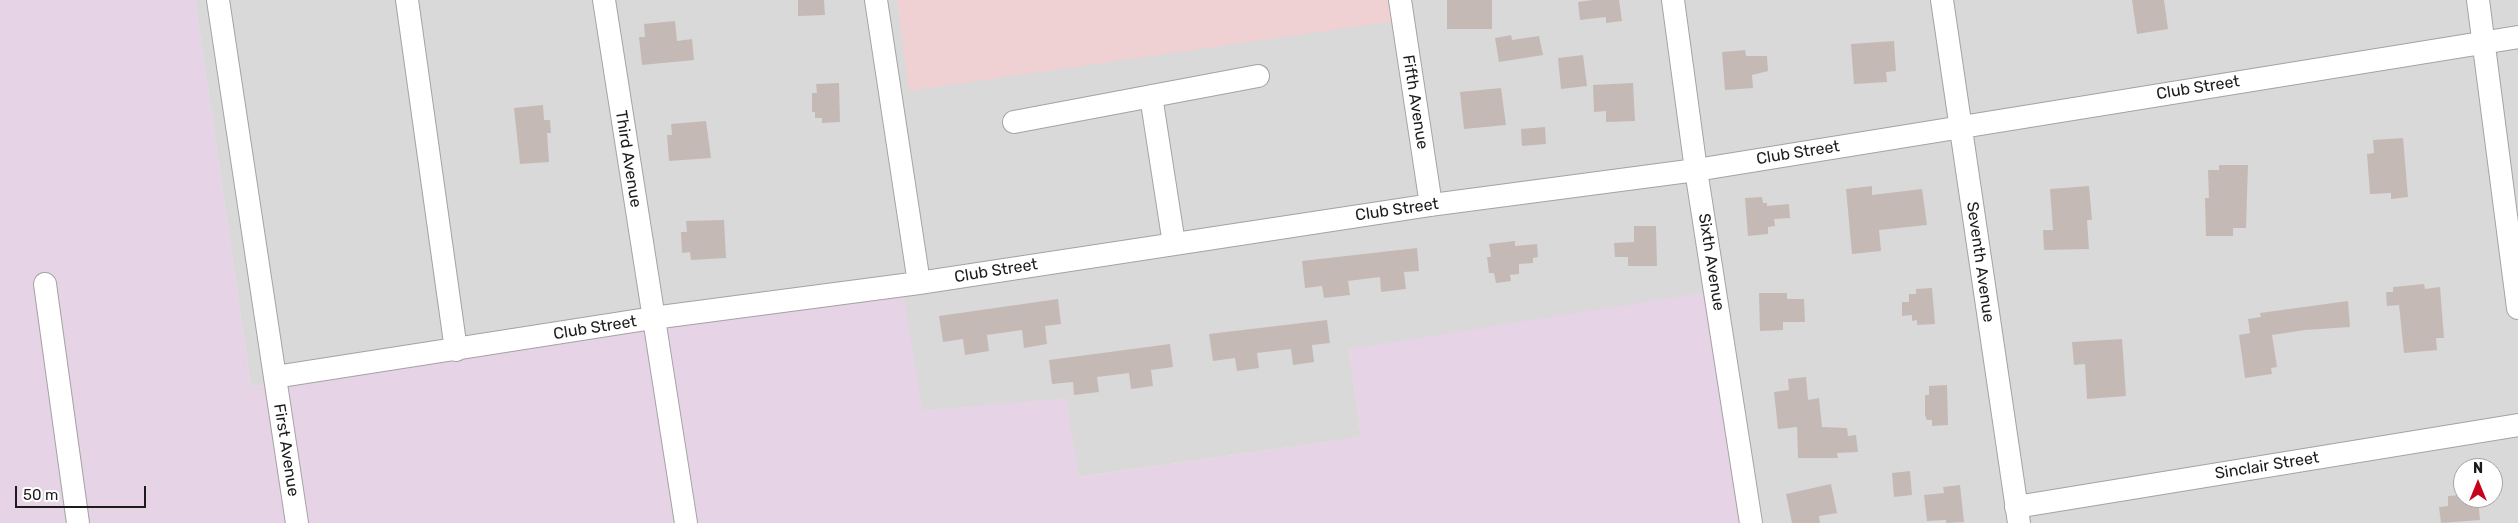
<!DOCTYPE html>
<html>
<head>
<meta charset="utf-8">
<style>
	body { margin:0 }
	#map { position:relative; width:2518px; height:523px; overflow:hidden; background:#ede8e1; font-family:Rubik,sans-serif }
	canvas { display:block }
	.north { position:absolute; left:2453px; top:458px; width:50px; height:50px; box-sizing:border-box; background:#fff; border:1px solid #a4a4a4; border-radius:50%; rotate:0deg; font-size:14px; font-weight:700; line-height:20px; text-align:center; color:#1c1c1c }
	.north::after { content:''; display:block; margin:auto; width:18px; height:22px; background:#c6021c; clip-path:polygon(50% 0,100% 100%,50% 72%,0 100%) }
	.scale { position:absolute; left:15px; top:486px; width:131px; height:22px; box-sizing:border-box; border:2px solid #1c1c1c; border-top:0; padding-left:6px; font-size:15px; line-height:18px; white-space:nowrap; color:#1c1c1c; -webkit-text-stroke:4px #fff; paint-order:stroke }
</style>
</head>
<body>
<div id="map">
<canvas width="2518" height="523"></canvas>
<div class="north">N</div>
<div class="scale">50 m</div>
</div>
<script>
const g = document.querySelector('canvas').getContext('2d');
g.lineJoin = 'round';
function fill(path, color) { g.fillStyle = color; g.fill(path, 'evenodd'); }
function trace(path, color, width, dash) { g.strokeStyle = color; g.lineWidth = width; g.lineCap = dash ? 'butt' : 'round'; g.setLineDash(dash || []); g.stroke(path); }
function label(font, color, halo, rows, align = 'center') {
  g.font = font + ' Rubik,sans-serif'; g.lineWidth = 4; g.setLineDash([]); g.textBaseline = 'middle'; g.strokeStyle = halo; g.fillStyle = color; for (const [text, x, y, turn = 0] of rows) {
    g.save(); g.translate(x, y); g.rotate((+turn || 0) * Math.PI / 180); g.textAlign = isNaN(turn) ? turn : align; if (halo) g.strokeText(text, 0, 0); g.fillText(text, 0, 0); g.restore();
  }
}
fill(new Path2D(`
	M195,0H897L910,91L1393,0H2518V523H1751L1349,349L1361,437L1078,477L1066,399L922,411L902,291L251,387ZM2463,468H2493V498H2463Z`), '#dad9d9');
fill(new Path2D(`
	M897,0H1393L1396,21L909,91Z`), '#efd0d3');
fill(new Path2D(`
	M0,0H195L251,387L903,291L922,411L1066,398L1079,477L1361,437L1349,349L1714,291L1751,523H0Z`), '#e6d3e5');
fill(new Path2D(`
	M798,0H824L825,15L798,16Z
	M1447,0H1492V29H1447Z
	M1593,0H1619L1622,21L1606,23V17L1580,20L1578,2Z
	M2132,0H2164L2168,29L2137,34Z
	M675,21L677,41L692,39L694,60L642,65L639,37H645L644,24Z
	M1511,35L1512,40L1539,36L1543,55L1499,62L1495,38Z
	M1894,41L1896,71L1886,72L1887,82L1854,84L1851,44Z
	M1745,50L1746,56H1767L1768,71L1752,75L1753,88L1725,90L1722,52Z
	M1583,55L1587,86L1561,89L1558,58Z
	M839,83L840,122L822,123V118H815V112H812V93H817L816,84Z
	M1633,83L1635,121L1606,122V111L1594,112L1593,85Z
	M1501,88L1506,125L1464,129L1460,92Z
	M543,105L544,120H550L551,133H547L549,162L520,164L514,108Z
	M706,121L711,158L669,161L667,135H672L671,124Z
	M1545,127L1546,144L1522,146L1521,129Z
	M2403,138L2408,197L2391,199V193L2370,194L2367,154L2374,153L2373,140Z
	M2219,165H2248L2246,228H2233V236H2206L2205,198H2209L2208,170H2219Z
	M1872,186V195L1922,189L1927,225L1879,230L1881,251L1852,254L1846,189Z
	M2089,186L2092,220H2087L2089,249L2044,250L2043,230H2053L2050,189Z
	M1762,197L1763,203H1767V206L1789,204L1790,218L1774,219L1775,226L1768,227V234L1748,236L1745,198Z
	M724,220L726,258L691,260L690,252L682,253L681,232H687L686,221Z
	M1634,226H1656L1657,266H1628V257H1615L1614,243L1634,242Z
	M1515,241V246L1537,244L1538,257L1533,258V263L1519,264V274L1510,275L1511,281L1496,283L1494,273H1489L1487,257H1491L1489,244Z
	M1417,248L1419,271L1404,272L1406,289L1381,292L1380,277L1348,281L1350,295L1324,298L1322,286L1305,288L1302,261Z
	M2424,284L2425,289L2440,287L2444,338H2436L2437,350L2404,353L2399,305L2387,306L2386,292H2393V287Z
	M1932,288L1935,324L1917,325V320L1912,321V315L1902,316V302H1909V294H1916V289Z
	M1759,293H1787V299H1804L1805,322H1783V330L1760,331Z
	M1058,299L1061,324L1045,326L1047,344L1024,348L1022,330L987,335L989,351L965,355L963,339L943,342L939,316Z
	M2348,301L2350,327L2305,330L2272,335L2277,367L2271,368L2272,374L2245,378L2239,335L2250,333L2248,319L2261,317L2260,313Z
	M1327,320L1330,343L1312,345L1314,362L1293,365L1291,349L1257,353L1259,368L1237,371L1235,358L1213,361L1209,334Z
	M2122,339L2126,396L2087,399L2085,364L2074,365L2072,342Z
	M1170,344L1173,367L1151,370L1153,386L1131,389L1129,373L1097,377L1099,392L1074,395L1073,382L1052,384L1049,360Z
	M1806,377L1808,400L1819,398L1822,427L1847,428L1848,436L1856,435L1858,452L1837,453L1838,458H1798L1797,427L1778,429L1774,392L1789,390L1788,379Z
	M1947,385L1948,425L1932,426V420H1927L1925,415V395H1929V386Z
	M1910,471L1912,495L1894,497L1892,473Z
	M1831,484L1837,513L1819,516L1820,523H1792L1786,494Z
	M1960,485L1964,522L1946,523V520L1927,521L1924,495L1944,493L1943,487Z
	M2463,495V498H2478L2480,520L2441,523L2439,507L2448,506V496Z`), '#c5b9b5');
const minor = new Path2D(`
	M218,0L297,523
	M407,0L456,350
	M604,0L686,523
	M876,0L919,283
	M1400,0L1431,205
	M1673,0L1696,170L1751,523
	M1942,0L2019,523
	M2478,0L2518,308
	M1151,96L1174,244
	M1014,122L1258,76
	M45,284L78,523
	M275,377L653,318L919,283L1431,205L1696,170L2518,37
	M2016,507L2518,425`);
trace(minor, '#a3a3a3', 24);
trace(minor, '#fff', 22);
label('16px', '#1c1c1c', '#fff', [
	["Club Street",2198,88,-9],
	["Fifth Avenue",1415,102,81],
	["Club Street",1798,153,-9],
	["Third Avenue",628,159,81],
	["Club Street",1397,210,-8],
	["Sixth Avenue",1711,262,81],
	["Seventh Avenue",1980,262,82],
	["Club Street",996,271,-9],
	["Club Street",595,328,-9],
	["First Avenue",286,450,81],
	["Sinclair Street",2267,466,-9]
]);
</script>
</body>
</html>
